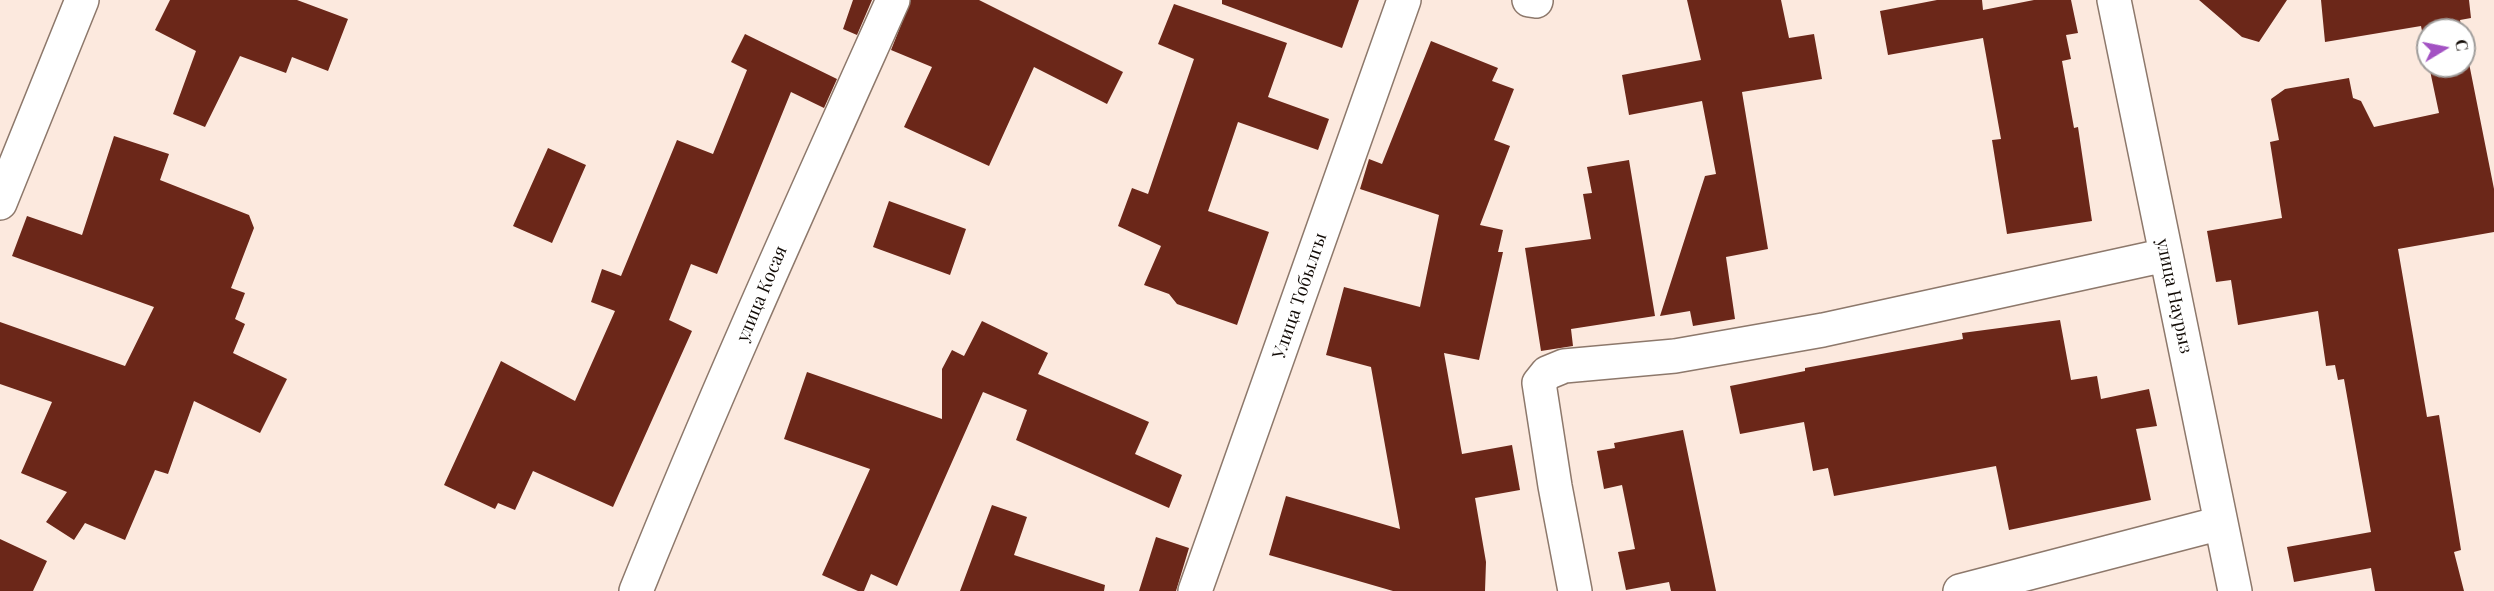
<!DOCTYPE html>
<html>
<head>
<meta charset="utf-8">
<style>
	body { margin:0 }
	#map { position:relative; width:2494px; height:591px; overflow:hidden; background:#fce9de; font-family:"Playfair Display",serif }
	canvas { display:block }
	.north { position:absolute; left:2416px; top:18px; width:60px; height:60px; box-sizing:border-box; background:#fff; border:2px solid #a19e9c; border-radius:50%; rotate:80deg; font-size:16px; font-weight:700; line-height:24px; text-align:center; color:#130c07 }
	.north::after { content:''; display:block; margin:auto; width:21px; height:27px; background:#a352c3; clip-path:polygon(50% 0,100% 100%,50% 72%,0 100%) }
</style>
</head>
<body>
<div id="map">
<canvas width="2494" height="591"></canvas>
<div class="north">С</div>
</div>
<script>
const g = document.querySelector('canvas').getContext('2d');
g.lineJoin = 'round';
function fill(path, color) { g.fillStyle = color; g.fill(path, 'evenodd'); }
function trace(path, color, width, dash) { g.strokeStyle = color; g.lineWidth = width; g.lineCap = dash ? 'butt' : 'round'; g.setLineDash(dash || []); g.stroke(path); }
function label(font, color, halo, rows, align = 'center') {
  g.font = font + ' "Playfair Display",serif'; g.lineWidth = 6; g.setLineDash([]); g.textBaseline = 'middle'; g.strokeStyle = halo; g.fillStyle = color; for (const [text, x, y, turn = 0] of rows) {
    g.save(); g.translate(x, y); g.rotate((+turn || 0) * Math.PI / 180); g.textAlign = isNaN(turn) ? turn : align; if (halo) g.strokeText(text, 0, 0); g.fillText(text, 0, 0); g.restore();
  }
}
fill(new Path2D(`
	M170,0H297L348,19L328,71L292,57L286,73L240,56L205,127L173,114L196,51L155,30Z
	M853,0H872L857,35L843,29Z
	M911,0H979L1123,72L1107,104L1034,67L989,166L904,127L932,67L891,50Z
	M1222,0H1359L1342,48L1222,4Z
	M1687,0H1781L1789,38L1814,34L1822,79L1742,92L1768,249L1726,257L1735,319L1693,326L1690,311L1660,316L1705,176L1716,174L1702,101L1629,115L1622,75L1701,60Z
	M1937,0H1982L1983,10L2034,0H2071L2078,33L2066,35L2071,59L2062,61L2074,128L2078,127L2092,221L2007,234L1992,140L2001,139L1983,38L1888,55L1880,11Z
	M2199,0H2287L2259,42L2242,37Z
	M2321,0H2469L2471,18L2460,20L2462,30H2428V60L2421,26L2325,42Z
	M1174,4L1287,43L1268,97L1329,119L1318,150L1238,122L1208,211L1269,232L1237,325L1177,304L1169,294L1144,285L1161,246L1118,226L1132,188L1148,194L1194,59L1158,44Z
	M745,34L837,79L824,108L791,92L717,274L691,264L669,320L692,331L613,507L533,471L515,510L498,503L495,509L444,485L501,361L575,401L615,311L591,302L602,269L621,276L677,140L713,154L747,70L731,62Z
	M2464,38L2494,189V232L2398,249L2427,417L2439,415L2461,550L2454,552L2464,591H2375L2371,568L2294,582L2287,547L2371,532L2344,379L2338,380L2335,365L2326,366L2318,311L2238,325L2231,280L2216,282L2207,231L2282,218L2270,142L2279,140L2271,99L2285,89L2349,78L2353,98L2361,101L2374,127L2439,113L2429,66H2464Z
	M1431,41L1498,68L1492,81L1514,89L1494,140L1510,146L1480,225L1503,230L1498,252H1503L1479,360L1444,353L1462,454L1512,445L1520,490L1475,498L1486,562L1485,591H1393L1269,555L1286,496L1400,529L1371,367L1326,355L1344,287L1420,307L1439,215L1360,189L1369,159L1382,164Z
	M114,136L169,154L160,180L249,215L254,228L231,288L245,293L235,319L245,324L233,353L287,379L260,433L194,401L168,474L155,470L125,540L85,523L74,540L46,522L67,492L21,473L52,402L0,384V322L125,366L154,307L12,256L27,216L82,235Z
	M548,148L586,165L552,243L513,226Z
	M1629,160L1655,316L1571,329L1573,346L1541,351L1525,248L1591,239L1583,194L1592,193L1587,167Z
	M889,201L966,229L950,275L873,247Z
	M2060,320L2071,380L2097,376L2101,399L2149,389L2157,426L2136,429L2151,500L2009,530L1996,466L1834,496L1828,468L1813,471L1804,422L1740,434L1730,386L1805,371V368L1963,339L1962,333Z
	M982,321L1048,353L1038,374L1149,422L1135,454L1182,475L1169,508L1016,440L1027,410L983,392L897,586L871,574L864,591H858L822,575L870,469L784,439L807,372L942,419V369L952,350L964,356Z
	M1683,430L1716,591H1671L1669,582L1626,590L1618,552L1635,549L1622,485L1604,489L1597,451L1615,448L1614,443Z
	M992,505L1027,517L1014,555L1105,585L1104,591H960Z
	M1156,537L1189,548L1176,591H1139Z
	M0,539L47,561L33,591H0Z`), '#6b2719');
const minor = new Path2D(`
	M1529,0L1536,1
	M2114,0L2235,591
	M0,203L82,0
	M636,591C716,392 805,196 893,0
	M1195,591L1404,0
	M1575,591L1555,486L1539,383L1547,373L1564,366L1675,356L1823,330L2166,255
	M1960,591L2221,523`);
trace(minor, '#8d786b', 36);
trace(minor, '#fff', 33);
label('18px', '#130c07', '#fff', [
	["улица Косая",762,294,-67],
	["Улица Тобылгы",1300,296,-71],
	["улица Наурыз",2174,296,78]
]);
</script>
</body>
</html>
